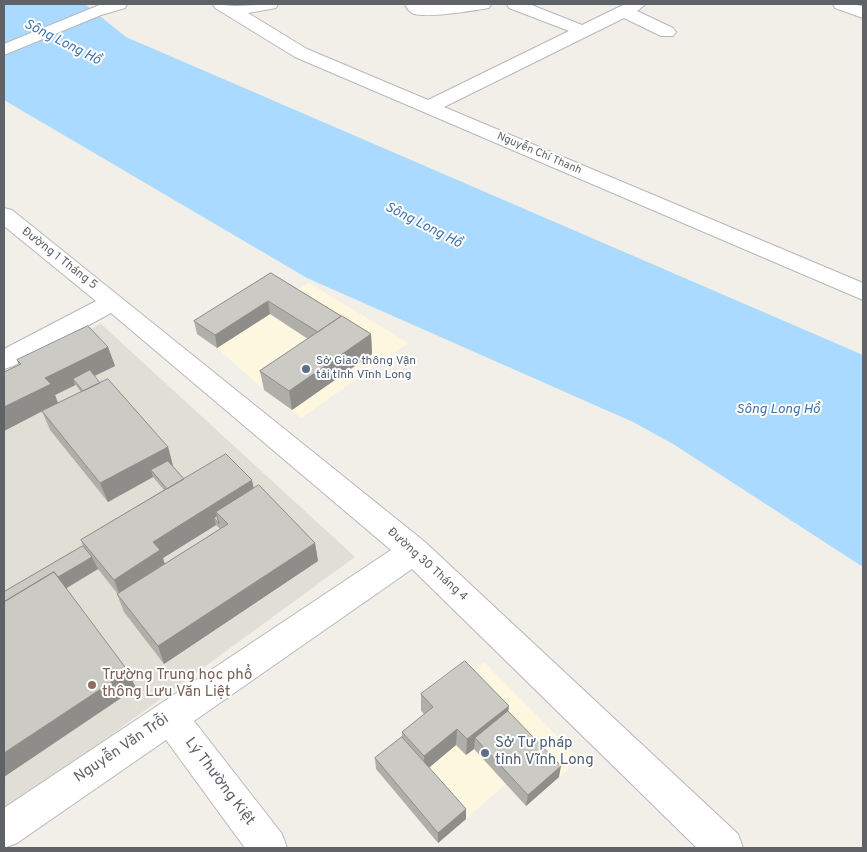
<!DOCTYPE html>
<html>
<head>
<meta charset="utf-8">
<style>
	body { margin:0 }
	#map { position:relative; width:867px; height:852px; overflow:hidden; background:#f1efe8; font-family:Overpass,sans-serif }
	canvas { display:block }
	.frame { position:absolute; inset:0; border:5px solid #5f6368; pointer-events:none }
</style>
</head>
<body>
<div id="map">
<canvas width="867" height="852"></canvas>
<div class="frame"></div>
</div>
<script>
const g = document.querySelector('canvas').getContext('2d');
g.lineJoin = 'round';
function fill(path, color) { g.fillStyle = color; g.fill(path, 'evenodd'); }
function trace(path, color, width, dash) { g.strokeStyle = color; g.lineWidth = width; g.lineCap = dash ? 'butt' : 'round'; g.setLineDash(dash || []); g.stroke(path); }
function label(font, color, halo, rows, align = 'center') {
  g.font = font + ' Overpass,sans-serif'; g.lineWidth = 4; g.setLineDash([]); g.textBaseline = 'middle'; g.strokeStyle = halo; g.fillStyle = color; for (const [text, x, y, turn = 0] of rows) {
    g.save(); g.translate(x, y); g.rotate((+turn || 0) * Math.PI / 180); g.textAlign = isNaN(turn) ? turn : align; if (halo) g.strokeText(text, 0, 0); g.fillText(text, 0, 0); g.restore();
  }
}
fill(new Path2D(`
	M309,283L408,343L301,418L264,390L217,348L197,334L273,286L288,295Z
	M484,662L580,759L526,806L506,784L438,843L376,769L433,724L421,711Z`), '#fef7e0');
fill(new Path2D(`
	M101,324L355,557L4,813V373Z`), '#e1ded6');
fill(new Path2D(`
	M4,4H85L126,37L863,355V567L673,444L633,422L307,278L4,100Z`), '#aadaff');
const minor = new Path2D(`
	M102,4H127L125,8L101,15L4,55V44Z
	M213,4L235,6L278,4L276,8L248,13L307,49L428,100L569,31L509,8L507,4H529L582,25L625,4H646L637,11L673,28L676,32L673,36H661L624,18L444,107L863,283V300L295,57L215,8Z
	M405,4H491L489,8L483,9C469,11 423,19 412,13C409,11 406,7 405,4Z
	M833,4H855L863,7V18L835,8Z
	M4,208L12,210L425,542L738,834L743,848H697L412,569L194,721L282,834L287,848H245L166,740L17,843L4,848V808L391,550L111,313L13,366L4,369V349L96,301L4,226Z`);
trace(minor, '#b5b8bc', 2);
fill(minor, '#fff');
fill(new Path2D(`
	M271,273L371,334L372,354L292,410L264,390L260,371L308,339L270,314L217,348L197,334L194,321Z
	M108,347L115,366L94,376L100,383L168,447L173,466H172L184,479L254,488L315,543L318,561L164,664L124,612L117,594V593L98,569L66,588L136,688L4,592L83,546L81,540L164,490L153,477L108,502L50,430L42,411L4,431V372L19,365L17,360ZM76,385L81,392L58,403L55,395ZM216,525L220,529L165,564L163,558Z
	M421,694L508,711L559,777L526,806L474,749L466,755L456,745L429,767L466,819L438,843L376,769L375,758L402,737V732L424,714L421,711Z`), '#afaea9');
fill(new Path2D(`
	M268,301L270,314L217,348L215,335Z
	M371,334L372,354L292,410L289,391Z
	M108,347L115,366L78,384L73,379L75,385L55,395L58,403L4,431V407L45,378Z
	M168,447L173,466L155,476L151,470L153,477L108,502L100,483Z
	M252,480L256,499L216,512L219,523L214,518L216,525L163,558L166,569L121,598L114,580L153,542Z
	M315,543L318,561L164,664L158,646Z
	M92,557L98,569L4,626V609Z
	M128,671L136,688L4,777V753Z
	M509,706L507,722L475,738L474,749L466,755L467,739Z
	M457,729L456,745L424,772V756Z
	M561,766L559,777L526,806L528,795Z
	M466,809V819L438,843V833Z`), '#8f8d8a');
const building = new Path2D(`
	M271,273L341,316L318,332L268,301L215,335L194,321Z
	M342,316L371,334L289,391L260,371Z
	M88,326L108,347L45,378L51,384L4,407V372L21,364L17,360Z
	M90,370L100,383L83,391L73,379Z
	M108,379L168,447L100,483L42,411Z
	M226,454L252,480L153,542L160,550L114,580L81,540Z
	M168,461L184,479L167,489L151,470Z
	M259,485L315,543L158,646L117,594L228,524L216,512Z
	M217,516L219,524L214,518Z
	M83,546L92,557L58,577L54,572L4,602V592Z
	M54,572L128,671L4,753V602Z
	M465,661L509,706L467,739L457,729L424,756L402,732L433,707L421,694Z
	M508,711L561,766L528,795L475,738Z
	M402,737L466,809L438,833L375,758Z`);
fill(building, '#cccac5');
trace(building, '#8f8d8a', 1);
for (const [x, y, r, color] of [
	[306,369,5,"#5c6f8a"],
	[92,685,5,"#8d6e63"],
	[485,753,5,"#5c6f8a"]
]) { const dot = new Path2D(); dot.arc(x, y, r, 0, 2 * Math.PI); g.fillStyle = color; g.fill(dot); trace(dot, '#fff', 2); }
label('11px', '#5f6368', '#fff', [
	["Nguyễn Chí Thanh",539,154,23]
]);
label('12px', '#5f6368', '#fff', [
	["Đường 1 Tháng 5",59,259,38],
	["Đường 30 Tháng 4",427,565,42]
]);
label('12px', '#4e5e75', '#fff', [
	["Sở Giao thông Vận",316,362],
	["tải tỉnh Vĩnh Long",316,376]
], 'left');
label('italic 14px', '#4174aa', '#fff', [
	["Sông Long Hồ",62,43,27],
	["Sông Long Hồ",423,226,27],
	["Sông Long Hồ",778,410]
]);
label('15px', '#785e54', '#fff', [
	["Trường Trung học phổ",102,676],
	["thông Lưu Văn Liệt",102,693]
], 'left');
label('15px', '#4e5e75', '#fff', [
	["Sở Tư pháp",495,744],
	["tỉnh Vĩnh Long",495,761]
], 'left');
label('15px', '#5f6368', '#fff', [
	["Nguyễn Văn Trỗi",122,749,-34],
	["Lý Thường Kiệt",219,782,53]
]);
</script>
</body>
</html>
